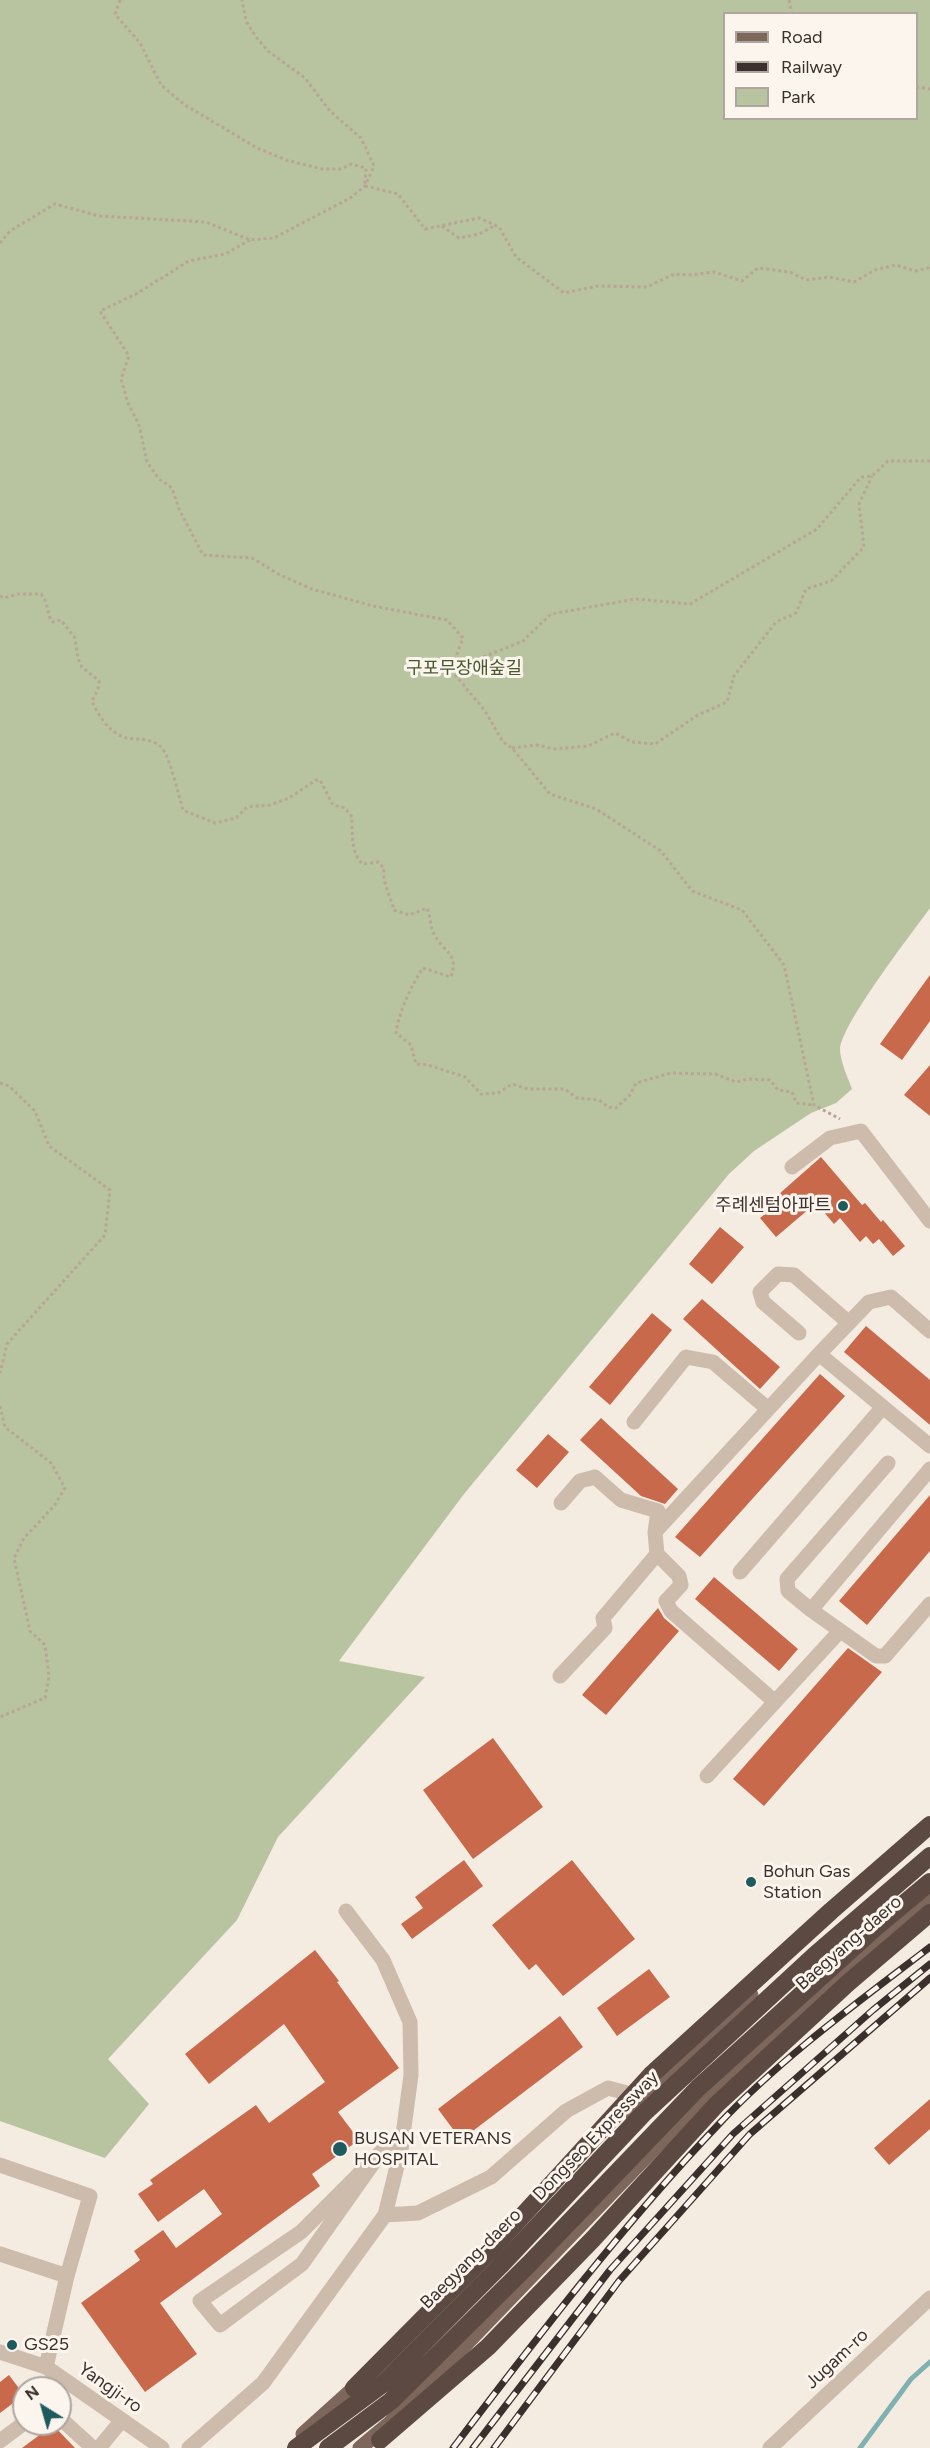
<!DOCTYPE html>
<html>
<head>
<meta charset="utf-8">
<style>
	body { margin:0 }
	#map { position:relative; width:930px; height:2448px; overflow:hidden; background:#f4ebe1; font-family:Figtree,sans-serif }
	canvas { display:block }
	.legend { position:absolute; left:723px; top:12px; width:195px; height:108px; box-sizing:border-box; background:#fbf5ee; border:2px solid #aea6a0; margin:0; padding:8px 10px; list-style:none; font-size:18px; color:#3b302b }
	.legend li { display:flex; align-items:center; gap:12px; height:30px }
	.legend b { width:30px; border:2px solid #aea6a0 }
	.north { position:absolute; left:12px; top:2376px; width:60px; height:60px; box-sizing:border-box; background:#fbf5ee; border:2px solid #aea6a0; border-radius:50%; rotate:323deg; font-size:16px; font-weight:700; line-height:24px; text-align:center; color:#3b302b }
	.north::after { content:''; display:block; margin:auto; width:21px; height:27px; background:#1f5a5e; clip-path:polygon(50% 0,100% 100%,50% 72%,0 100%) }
</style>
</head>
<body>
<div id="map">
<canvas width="930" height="2448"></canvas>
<ul class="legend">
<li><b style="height:8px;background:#7d675c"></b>Road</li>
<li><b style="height:8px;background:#3b302b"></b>Railway</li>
<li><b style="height:16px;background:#b8c4a0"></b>Park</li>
</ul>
<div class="north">N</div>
</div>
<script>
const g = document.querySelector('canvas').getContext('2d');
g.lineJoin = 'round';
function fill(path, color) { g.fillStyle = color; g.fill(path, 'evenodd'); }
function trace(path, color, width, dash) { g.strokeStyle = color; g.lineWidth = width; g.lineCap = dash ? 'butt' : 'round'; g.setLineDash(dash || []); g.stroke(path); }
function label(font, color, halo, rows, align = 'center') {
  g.font = font + ' Figtree,"Noto Sans KR",sans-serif'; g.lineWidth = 6; g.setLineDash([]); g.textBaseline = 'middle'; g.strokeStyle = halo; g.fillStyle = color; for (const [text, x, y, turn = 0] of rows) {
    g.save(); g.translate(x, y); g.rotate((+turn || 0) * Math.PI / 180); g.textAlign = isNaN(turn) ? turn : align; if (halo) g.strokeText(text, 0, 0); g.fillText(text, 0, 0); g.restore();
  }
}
fill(new Path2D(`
	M0,0H930V908C912,933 842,1023 840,1049C840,1061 848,1078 852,1089L836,1103L811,1113L754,1151L729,1174L464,1494L339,1661L425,1677L278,1837L237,1920L108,2059L149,2104L105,2158L0,2121ZM724,14H916V118H724Z`), '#b8c4a0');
trace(new Path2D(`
	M860,2448L911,2379L930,2362`), '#7fb0b2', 5);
fill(new Path2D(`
	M930,975V1021L902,1060L880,1044Z
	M930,1065V1116L904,1095Z
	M821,1157L862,1205L865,1203L881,1222L883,1220L905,1246L893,1256L879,1239L873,1244L866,1236L860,1242L840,1218L834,1224L816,1203L776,1237L760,1218L774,1207L770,1202Z
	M720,1227L744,1247L712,1284L689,1264Z
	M702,1299L780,1367L760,1389L683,1319Z
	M652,1313L672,1330L610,1405L589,1387Z
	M866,1326L930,1380V1425L844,1352Z
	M820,1374L845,1396L700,1557L675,1537Z
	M601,1418L678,1489L665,1504L641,1496L580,1440Z
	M548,1434L569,1452L537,1488L516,1470Z
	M930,1495V1551L867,1625L839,1601Z
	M714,1577L798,1649L779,1671L695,1599Z
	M658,1608L664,1618L679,1631L606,1715L582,1695Z
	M848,1648L882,1672L764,1806L733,1779Z
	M493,1738L543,1807L473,1859L423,1790Z
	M464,1860L483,1886L412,1939L401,1924L423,1908L415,1897Z
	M572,1860L635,1939L563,1996L536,1964L529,1970L492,1925Z
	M315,1950L339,1981L337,1982L399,2068L338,2112L359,2140L312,2174L320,2186L160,2303L197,2354L145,2392L81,2303L140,2260L134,2251L163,2230L176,2248L222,2214L204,2189L158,2222L138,2194L153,2184L150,2180L256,2105L269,2123L325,2082L284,2024L209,2084L185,2054Z
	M649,1969L670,1997L617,2036L597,2008Z
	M560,2016L583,2047L461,2140L438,2109Z
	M930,2099V2129L889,2165L874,2148Z
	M9,2375L24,2395L0,2413V2382Z
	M53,2425L75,2448H22Z`), '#c8694b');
trace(new Path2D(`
	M120,0L115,14L140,43L161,85L185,105L257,148L286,160L322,169H341L351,164L366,168L365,184
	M789,0L792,14
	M916,87L930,89
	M365,186L398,194L425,229L479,218L499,227L516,257L564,293L598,286L647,287L674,274L688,275L714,272L742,281L758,268L790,272L806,280L829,277L854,282L875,270L896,265L915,271L928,268L930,265
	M442,226L459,238L479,234L494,226
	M250,240L225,254L189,261L136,294L100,311L129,356L121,379L128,403L139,425L147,462L159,479L172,488L179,509L203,555L252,558L280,575L312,589L373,606L447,620L463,638L451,670L523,641L551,614L636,599L690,604L817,529L861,477L872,476L888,461H930
	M0,243L10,231L55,204L99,216L206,222L250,240L274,238L350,198L365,186L374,166L361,138L330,111L305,78L268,51L256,37L246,21L242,0
	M0,596L4,598L18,594H41C49,603 46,612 52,622L61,620L75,638L78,659L82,667L99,681L98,689L92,701C98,715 110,734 127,738C139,740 152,738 162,748C170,757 179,797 183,810L215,823L236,818L247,807L270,805L289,798L316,780H320L333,805L345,808L352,817C352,831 351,855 363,864L378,862L384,868C382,881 390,896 394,910L409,915L427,908C431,917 430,928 435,936C445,953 459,954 451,977L423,968C411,986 399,1011 396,1033L411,1045L416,1064L428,1065L465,1077L481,1094L498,1093L512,1084L528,1089H565L577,1098L599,1100L608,1107L616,1108L630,1095L636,1083L671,1073L715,1074L736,1082L748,1079L770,1080L778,1090L792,1092L796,1103L814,1105
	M451,670L485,711L503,742L512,748L550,794L596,809L661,851L692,891L742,910L784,965L814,1105L840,1119
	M512,748L536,745L555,749L588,746L615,733L632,742L655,744L698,715L727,702L734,676L776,622L796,613L806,589L831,581L864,547L859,504L872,476
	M0,1083L9,1086L35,1111L49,1146L110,1190L105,1235L7,1344L0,1373
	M0,1406L5,1427L51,1463L65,1488L54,1506L24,1538L14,1558L30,1631L45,1645L49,1677L45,1698L0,1717`), '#b9a596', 3, [3, 3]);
trace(new Path2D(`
	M792,1167L830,1138L861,1131L930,1221
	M930,1331L891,1297L869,1302L819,1354L930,1446
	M799,1333L763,1302L760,1292L778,1274L794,1275L849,1323
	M634,1422L686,1357L713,1362L768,1409
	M888,1463L787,1579L788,1591L811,1610L930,1469
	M561,1503L580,1481L595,1477L621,1500L658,1511L655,1532
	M657,1554L679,1576L681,1585L666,1601L671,1611L774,1701
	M740,1572L883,1407
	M811,1610L876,1656H885L930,1604
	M560,1676L605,1628L603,1618L657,1554L655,1532L819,1354
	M707,1776L840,1631
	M379,2155L302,2264L220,2325L200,2301L301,2232L387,2146L403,2140
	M0,2165L90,2196L67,2276L46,2367
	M385,2215L418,2213L491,2177L566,2111L608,2088L642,2097
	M0,2254L67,2276
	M0,2352L46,2367L162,2448
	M60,2418L93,2448
	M0,2441L24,2423
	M99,2448L122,2420
	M189,2448L263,2383L385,2215L401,2150L411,2075L410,2022L383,1960L346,1911
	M770,2448L930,2298`), '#cdbbac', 15);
trace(new Path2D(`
	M633,2115L751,1995
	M303,2434L354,2388
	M360,2448L390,2423L691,2110L836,1979L930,1899`), '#7d675c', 15);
trace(new Path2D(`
	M916,1837L930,1825
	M380,2440L488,2347L593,2239L717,2104L848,1983L930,1913
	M296,2448L384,2383L500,2266L643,2114L815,1955L930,1856
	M328,2448L391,2401L529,2264L698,2088L876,1927L930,1882`), '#5c4a42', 18);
const rail = new Path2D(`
	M453,2448C537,2338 622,2226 718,2125C781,2058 857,2003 930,1947
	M473,2448L610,2270L733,2134L873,2010L930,1964
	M494,2448L619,2281L750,2134L930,1978`);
trace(rail, '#3b302b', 7);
trace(rail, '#fbf5ee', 4.5, [14]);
trace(new Path2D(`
	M354,2388L493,2248L651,2075L831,1911L916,1837`), '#5c4a42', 18);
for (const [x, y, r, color] of [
	[843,1206,6,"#1f5a5e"],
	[751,1882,6,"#1f5a5e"],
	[340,2149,8,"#1f5a5e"],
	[12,2345,6,"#1f5a5e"]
]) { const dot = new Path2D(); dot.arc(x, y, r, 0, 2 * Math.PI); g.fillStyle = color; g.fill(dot); trace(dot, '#fbf5ee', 2); }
label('18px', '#4a5a2e', '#fbf5ee', [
	["구포무장애숲길",464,669]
]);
label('18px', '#3b302b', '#fbf5ee', [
	["주례센텀아파트",831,1206,"right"],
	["Bohun Gas",763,1872],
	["Station",763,1893],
	["BUSAN VETERANS",354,2139],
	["HOSPITAL",354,2160],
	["GS25",24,2345]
], 'left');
label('18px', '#3b302b', '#fbf5ee', [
	["Baegyang-daero",849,1943,-41],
	["Dongseo Expressway",596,2136,-46],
	["Baegyang-daero",471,2259,-45],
	["Jugam-ro",837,2359,-43],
	["Yangji-ro",110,2388,35]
]);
</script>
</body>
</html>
